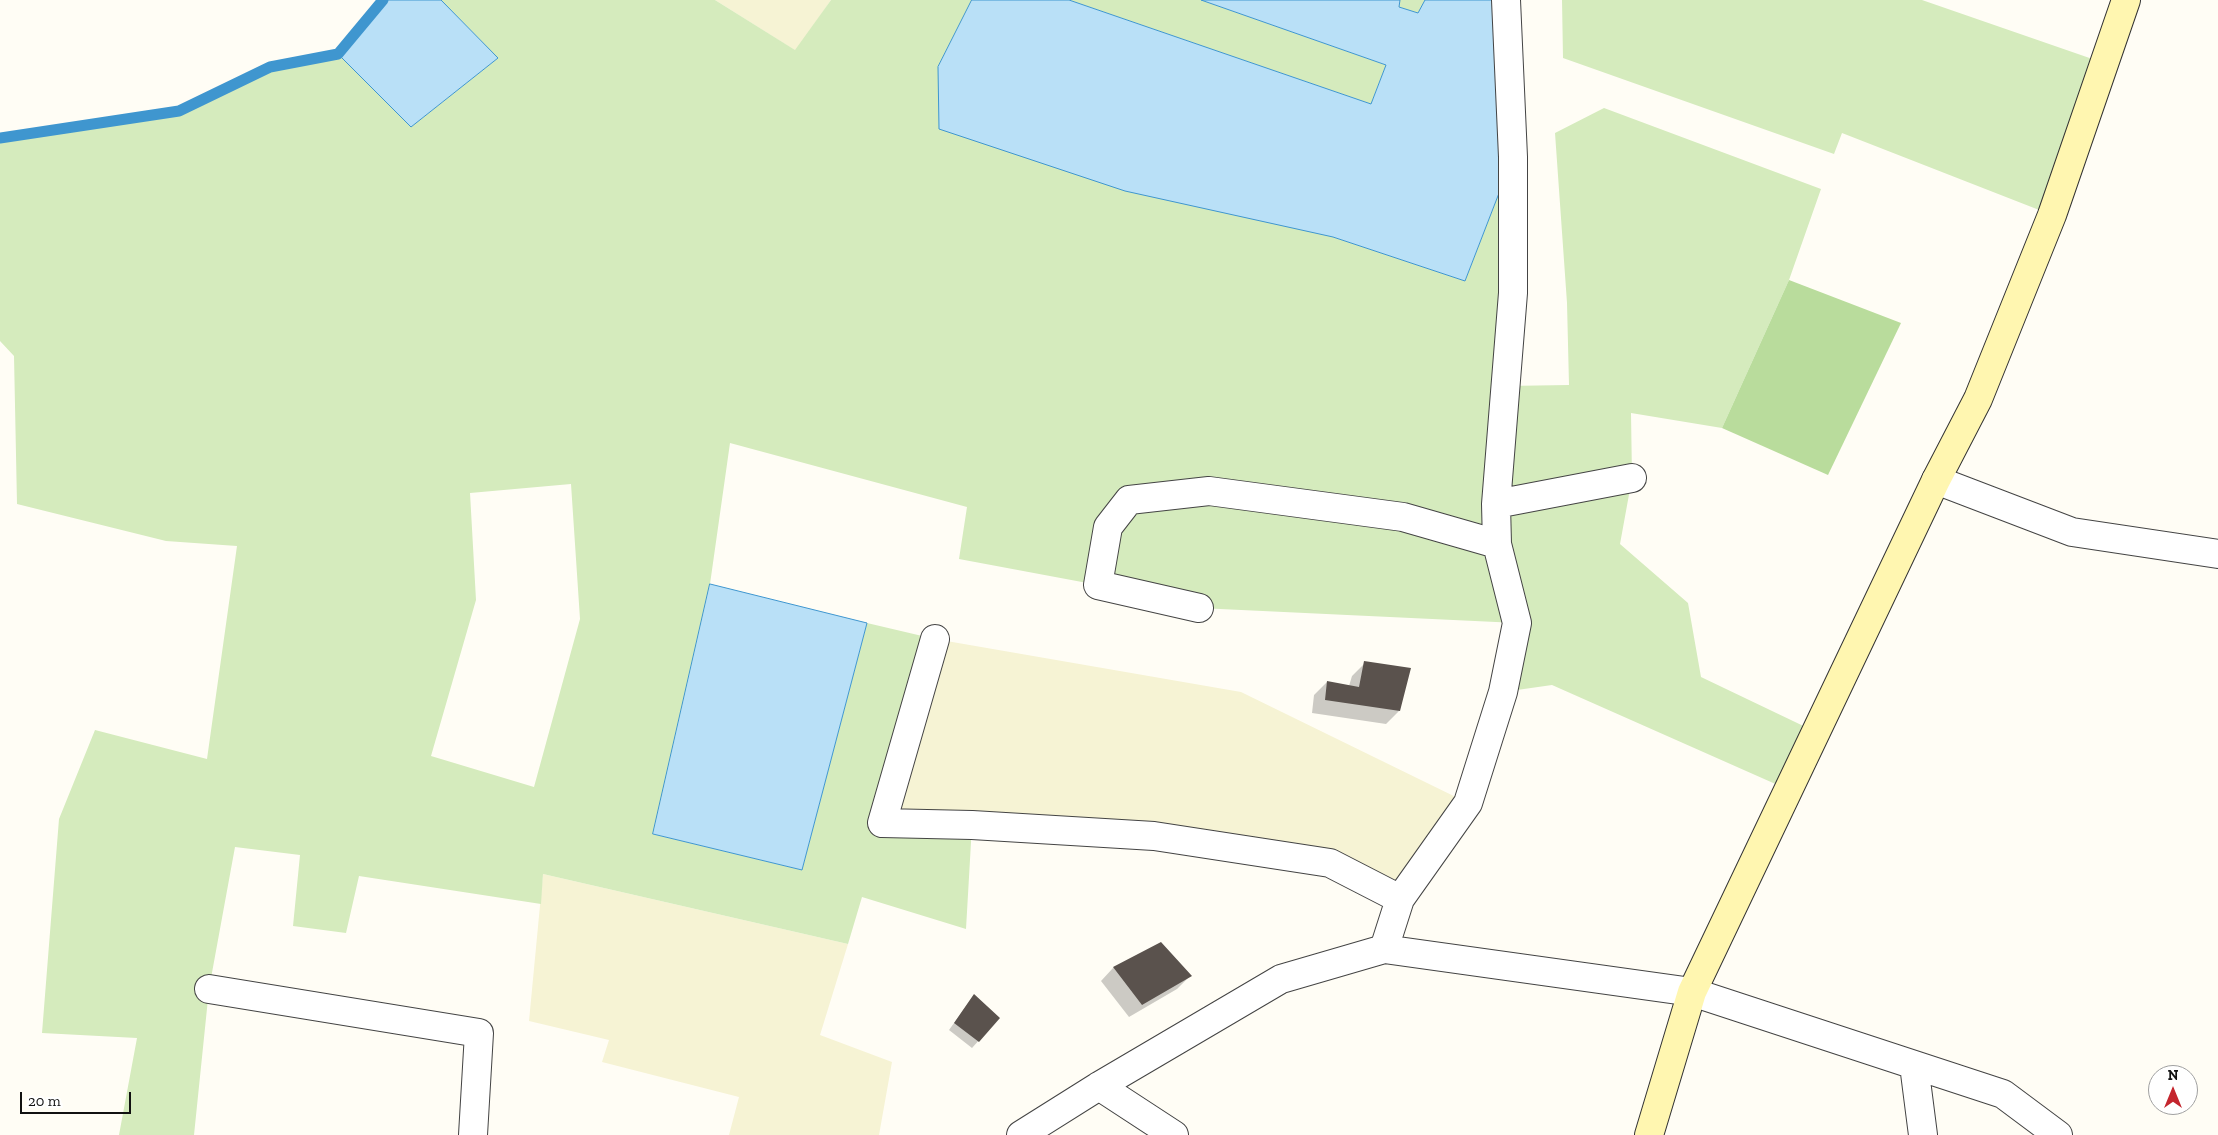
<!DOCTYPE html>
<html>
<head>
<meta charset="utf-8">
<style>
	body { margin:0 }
	#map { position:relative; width:2218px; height:1135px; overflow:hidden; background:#fffdf5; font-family:"Zilla Slab",serif }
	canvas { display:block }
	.north { position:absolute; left:2148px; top:1065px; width:50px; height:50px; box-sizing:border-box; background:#fff; border:1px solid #a0a0a0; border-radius:50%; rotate:0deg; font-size:14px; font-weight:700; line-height:20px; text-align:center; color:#111 }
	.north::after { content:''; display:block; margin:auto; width:18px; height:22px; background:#c4262e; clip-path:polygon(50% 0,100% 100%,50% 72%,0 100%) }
	.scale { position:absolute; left:20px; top:1092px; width:111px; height:22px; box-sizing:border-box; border:2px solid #111; border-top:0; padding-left:6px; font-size:15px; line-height:18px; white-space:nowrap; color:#111; -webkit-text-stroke:4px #fff; paint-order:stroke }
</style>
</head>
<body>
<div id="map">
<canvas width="2218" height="1135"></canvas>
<div class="north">N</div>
<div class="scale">20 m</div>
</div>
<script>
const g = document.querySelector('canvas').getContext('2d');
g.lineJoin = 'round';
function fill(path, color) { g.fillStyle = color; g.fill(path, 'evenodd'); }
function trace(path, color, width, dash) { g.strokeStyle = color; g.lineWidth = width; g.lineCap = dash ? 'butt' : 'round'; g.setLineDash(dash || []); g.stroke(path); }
fill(new Path2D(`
	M715,0H831L796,51Z
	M935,639L1241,692L1468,803L1400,899L1330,863L882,823Z
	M543,874L848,944L820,1035L892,1062L879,1135H729L739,1097L602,1062L609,1040L529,1021Z`), '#f6f3d4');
fill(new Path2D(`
	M441,0H715L795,50L831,0H972L938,67L1333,237L1465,281L1513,157L1506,386L1569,385L1567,303L1555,133L1604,108L1821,189L1789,280L1722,428L1631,413L1632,478L1620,544L1688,603L1701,677L1816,732L1789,790L1552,685L1503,692L1517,623L1199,608L1098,585L959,559L967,507L730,443L710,584L653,834L802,870L867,623L935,639L882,822L972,825L966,929L862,897L848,944L543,874L541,904L359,876L346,933L293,926L300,855L235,847L209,989L194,1135H119L137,1038L42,1033L59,819L95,730L207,759L237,546L166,541L17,504L14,356L0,341V137L178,111L270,67L338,54L411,127L498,58ZM571,484L580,619L534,787L431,756L476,600L470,493Z
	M1069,0H1201L1386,65L1371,104Z
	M1400,0H1425L1418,13L1399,7Z
	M1562,0H1922L2104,63L2052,215L1842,133L1834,154L1563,58Z`), '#d5ebbd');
fill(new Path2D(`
	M1789,280L1901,323L1828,475L1722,428Z`), '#b9dc9c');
const water = new Path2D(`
	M383,0H441L498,58L411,127L338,54Z
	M972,0H1069L1371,104L1386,65L1201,0H1400L1399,7L1418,13L1425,0H1506L1513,157L1465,281L1333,237L1125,191L939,129L938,67Z
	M710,584L867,623L802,870L653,834Z`);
fill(water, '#b9e0f7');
trace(water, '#3f96cf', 1);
fill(new Path2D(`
	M1365,663L1399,711L1386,724L1312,713L1314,695L1327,682L1349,686L1352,676Z
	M1161,944L1190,976L1177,989L1129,1017L1101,981L1113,968Z
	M974,995L999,1018L972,1048L949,1030Z`), '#0003');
trace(new Path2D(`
	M0,138L179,111L270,67L338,54L383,0`), '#3f96cf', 11);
fill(new Path2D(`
	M1364,661L1411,668L1400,711L1325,700L1327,681L1359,687Z
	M1161,942L1192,976L1142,1005L1113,967Z
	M974,994L1000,1018L979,1042L954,1023Z`), '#5a524d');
const minor = new Path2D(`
	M1936,480L2072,532L2218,554
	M1496,504L1632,478
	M1199,608L1098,585L1108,527L1129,500L1209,491L1403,517L1497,544
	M935,639L882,823L972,825L1154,836L1330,863L1400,899
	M1384,949L1400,899L1468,803L1503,692L1517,623L1497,544L1496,504L1513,293V157L1506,0
	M209,989L479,1033L473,1135
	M1914,1065L1923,1135
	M1099,1086L1174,1135
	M1021,1135L1099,1086L1281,979L1384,949L1692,992L2003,1094L2058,1135`);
const secondary = new Path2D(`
	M1649,1135L1692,992L1936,480L1978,399L2052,215L2126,0`);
trace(minor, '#444', 30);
trace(secondary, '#333', 30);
trace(minor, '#fff', 28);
trace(secondary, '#fff6b0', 28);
</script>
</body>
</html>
